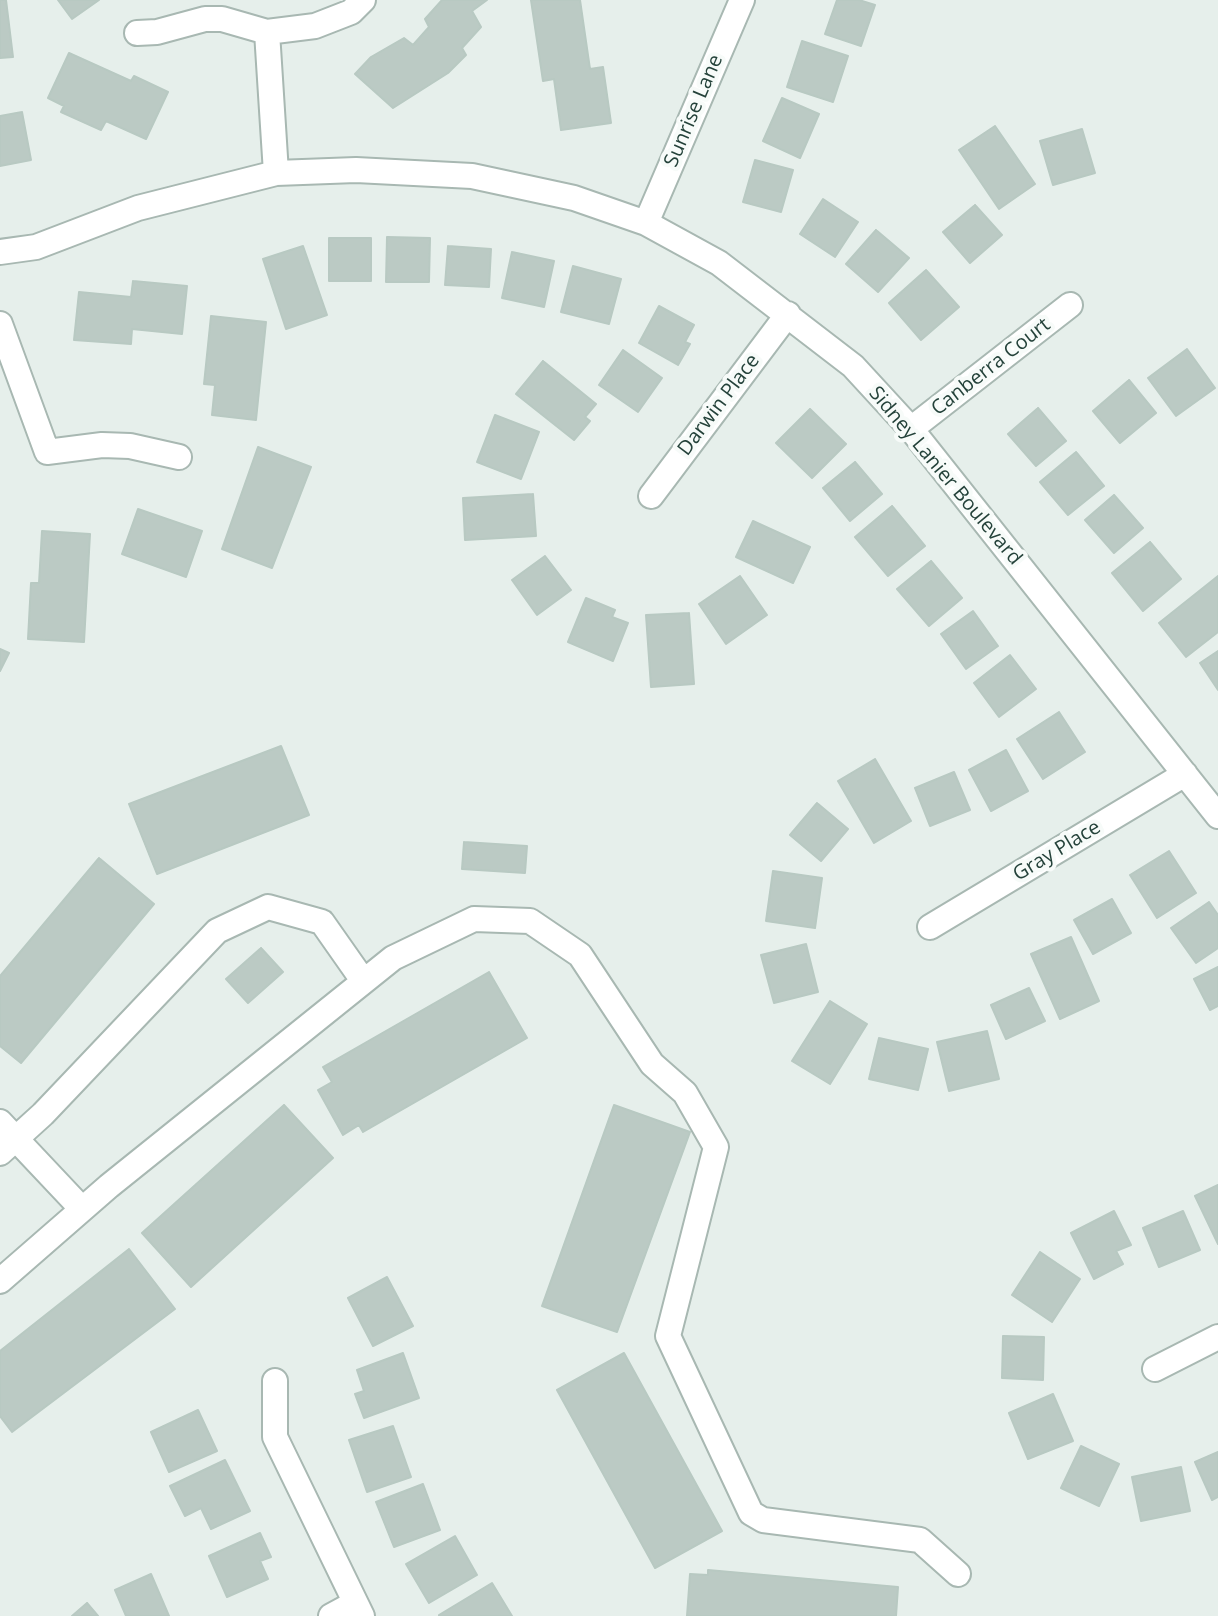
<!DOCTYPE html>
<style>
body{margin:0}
canvas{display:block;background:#e6efeb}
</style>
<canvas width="1218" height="1616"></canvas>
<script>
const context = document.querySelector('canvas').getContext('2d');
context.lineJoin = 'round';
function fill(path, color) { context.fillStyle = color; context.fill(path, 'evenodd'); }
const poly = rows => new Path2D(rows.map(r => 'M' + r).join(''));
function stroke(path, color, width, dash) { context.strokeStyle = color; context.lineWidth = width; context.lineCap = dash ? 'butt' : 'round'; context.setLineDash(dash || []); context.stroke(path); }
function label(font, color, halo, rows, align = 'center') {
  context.font = font + ' "Open Sans",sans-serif'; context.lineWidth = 8; context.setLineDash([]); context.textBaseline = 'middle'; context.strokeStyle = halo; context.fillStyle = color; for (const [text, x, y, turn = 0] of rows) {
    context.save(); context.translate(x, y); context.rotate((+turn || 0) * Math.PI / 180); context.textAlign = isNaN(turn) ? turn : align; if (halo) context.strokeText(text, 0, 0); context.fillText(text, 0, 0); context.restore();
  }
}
const building = poly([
 [0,0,6,0,13,57,0,58,0,0],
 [58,0,99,0,72,19,58,0],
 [442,0,487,0,472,11,481,27,462,48,466,55,448,73,393,108,355,74,371,57,404,38,413,45,429,27,425,19,442,0],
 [531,0,580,0,590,69,603,67,611,123,561,130,554,79,543,81,531,0],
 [837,0,859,0,875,5,861,46,825,34,837,0],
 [802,41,848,56,833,102,787,87,802,41],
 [69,53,131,81,134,76,168,92,146,139,106,121,101,130,61,112,64,106,48,98,69,53],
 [782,98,819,114,800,158,763,141,782,98],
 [22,112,31,160,0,166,0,116,22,112],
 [995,126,1035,184,999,209,959,150,995,126],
 [1082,129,1095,173,1053,185,1040,141,1082,129],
 [755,160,793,170,781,212,743,202,755,160],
 [823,199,858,222,835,257,800,234,823,199],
 [975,205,1002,235,970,263,943,232,975,205],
 [876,230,909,258,878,292,846,264,876,230],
 [387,237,430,238,429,282,386,282,387,237],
 [329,238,371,238,371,281,329,281,329,238],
 [303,246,327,315,286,329,263,259,303,246],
 [448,246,491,249,489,287,445,285,448,246],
 [512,252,554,261,544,307,502,298,512,252],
 [573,266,621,279,609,324,561,312,573,266],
 [926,270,959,307,921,340,889,303,926,270],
 [133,281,187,286,182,334,132,329,131,344,74,340,79,292,131,297,133,281],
 [659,306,694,325,685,342,690,344,678,365,639,343,659,306],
 [211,316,266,322,256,420,212,415,215,385,204,384,211,316],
 [1187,349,1215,388,1176,416,1148,378,1187,349],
 [623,350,662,378,638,412,599,385,623,350],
 [543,361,596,404,585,417,590,421,574,440,516,394,543,361],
 [1129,380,1156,413,1120,443,1093,411,1129,380],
 [1038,408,1066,441,1036,466,1008,434,1038,408],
 [810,409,846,444,812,478,776,443,810,409],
 [495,415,539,432,521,479,477,462,495,415],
 [258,447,311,467,272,568,222,549,258,447],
 [1076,452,1104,486,1068,515,1040,482,1076,452],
 [855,462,882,494,850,521,823,488,855,462],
 [533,494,536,536,465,540,463,498,533,494],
 [1114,495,1143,528,1114,553,1085,520,1114,495],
 [892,506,925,546,888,576,855,537,892,506],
 [138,509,202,531,186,577,122,554,138,509],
 [753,521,810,547,793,583,736,557,753,521],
 [42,531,90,534,84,642,28,639,31,583,39,583,42,531],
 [1150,542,1181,579,1143,611,1112,573,1150,542],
 [545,556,571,590,537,615,512,580,545,556],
 [931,561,962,598,929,626,897,589,931,561],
 [740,576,767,615,726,644,699,604,740,576],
 [1218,576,1218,632,1186,657,1159,623,1218,576],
 [586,598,615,610,612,617,628,623,613,661,568,642,586,598],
 [973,611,998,646,966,669,941,634,973,611],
 [689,613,694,684,651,687,646,615,689,613],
 [0,649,9,653,0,671,0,649],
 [1218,651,1218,690,1200,663,1218,651],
 [1010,655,1036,689,999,717,974,683,1010,655],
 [1059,712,1085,752,1043,779,1017,739,1059,712],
 [281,746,309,815,157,874,129,804,281,746],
 [1006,750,1028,791,991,811,969,770,1006,750],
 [875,759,911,821,874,843,838,781,875,759],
 [954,772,970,810,930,826,915,788,954,772],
 [817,803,848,829,821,861,790,835,817,803],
 [464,842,527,846,525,873,462,869,464,842],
 [1169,851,1196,893,1157,918,1130,875,1169,851],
 [99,858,154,904,21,1063,0,1046,0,976,99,858],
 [773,871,822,878,815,928,766,921,773,871],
 [1112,899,1131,933,1093,954,1074,920,1112,899],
 [1209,902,1218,915,1218,948,1196,963,1171,928,1209,902],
 [1071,937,1099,1001,1060,1019,1031,954,1071,937],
 [806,944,818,992,774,1003,761,955,806,944],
 [261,948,283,972,248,1003,226,979,261,948],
 [1218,967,1218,1006,1210,1010,1194,979,1218,967],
 [489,972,527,1038,363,1132,359,1125,343,1135,318,1090,332,1082,323,1067,489,972],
 [1029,988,1045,1021,1006,1039,991,1005,1029,988],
 [830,1001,867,1024,830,1084,792,1061,830,1001],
 [987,1031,999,1079,949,1091,937,1042,987,1031],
 [879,1038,928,1049,918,1090,869,1079,879,1038],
 [284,1105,333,1158,191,1287,142,1233,284,1105],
 [614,1105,690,1132,617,1332,542,1306,614,1105],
 [1218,1185,1218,1244,1195,1196,1218,1185],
 [1114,1211,1131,1245,1116,1251,1123,1264,1094,1279,1071,1233,1114,1211],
 [1183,1211,1200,1250,1159,1267,1143,1228,1183,1211],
 [129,1249,175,1309,12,1432,0,1416,0,1351,129,1249],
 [1040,1252,1080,1279,1052,1322,1012,1295,1040,1252],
 [387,1277,413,1326,373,1346,348,1298,387,1277],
 [1003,1336,1044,1337,1043,1380,1002,1378,1003,1336],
 [403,1353,419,1398,364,1418,355,1394,364,1391,357,1370,403,1353],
 [624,1353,722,1531,655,1568,557,1390,624,1353],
 [1053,1394,1073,1441,1028,1459,1009,1413,1053,1394],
 [198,1410,217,1451,169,1472,151,1432,198,1410],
 [393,1426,411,1477,367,1492,349,1440,393,1426],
 [1081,1446,1119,1464,1099,1506,1061,1488,1081,1446],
 [1218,1452,1218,1497,1212,1500,1195,1462,1218,1452],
 [225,1460,250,1511,211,1529,201,1508,185,1516,170,1486,225,1460],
 [1181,1467,1190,1511,1141,1521,1132,1477,1181,1467],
 [423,1484,440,1530,394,1547,376,1502,423,1484],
 [260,1533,271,1557,260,1561,268,1579,227,1597,209,1556,260,1533],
 [455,1536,477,1575,429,1603,406,1564,455,1536],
 [708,1570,898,1587,896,1616,687,1616,690,1574,708,1575,708,1570],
 [151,1574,169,1616,126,1616,115,1590,151,1574],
 [492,1583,512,1616,439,1616,439,1615,492,1583],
 [87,1603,98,1616,72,1616,87,1603]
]);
const minor = poly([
 [267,32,276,173],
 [137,33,157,32,205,19,222,19,267,32,315,26,351,12,363,0],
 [646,223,742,0],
 [0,252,36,247,138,208,276,173,356,170,472,176,574,198,646,223,719,263,853,366,911,429,1218,816],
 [0,324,47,452,102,445,130,446,179,457],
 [911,429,1070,305],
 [651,496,788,314],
 [930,927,1185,774],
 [0,1122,82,1209],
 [0,1153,43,1114,217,931,268,907,322,922,362,979],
 [0,1281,109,1186,393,958,474,919,530,921,580,955,652,1064,685,1093,716,1147,668,1336,751,1513,763,1520,920,1540,958,1574],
 [1155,1369,1218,1337],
 [275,1381,275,1437,362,1616],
 [331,1616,355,1603]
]);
const streetNames = [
 ["Sunrise Lane",694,111,-67],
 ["Canberra Court",991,367,-38],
 ["Darwin Place",719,405,-53],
 ["Sidney Lanier Boulevard",945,476,50],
 ["Gray Place",1057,851,-31]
];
fill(building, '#bbcac4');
stroke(building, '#b8c9c2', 2);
stroke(minor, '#a8b8b2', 28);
stroke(minor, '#fff', 24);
label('20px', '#24423a', '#f7fbf9', streetNames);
</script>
